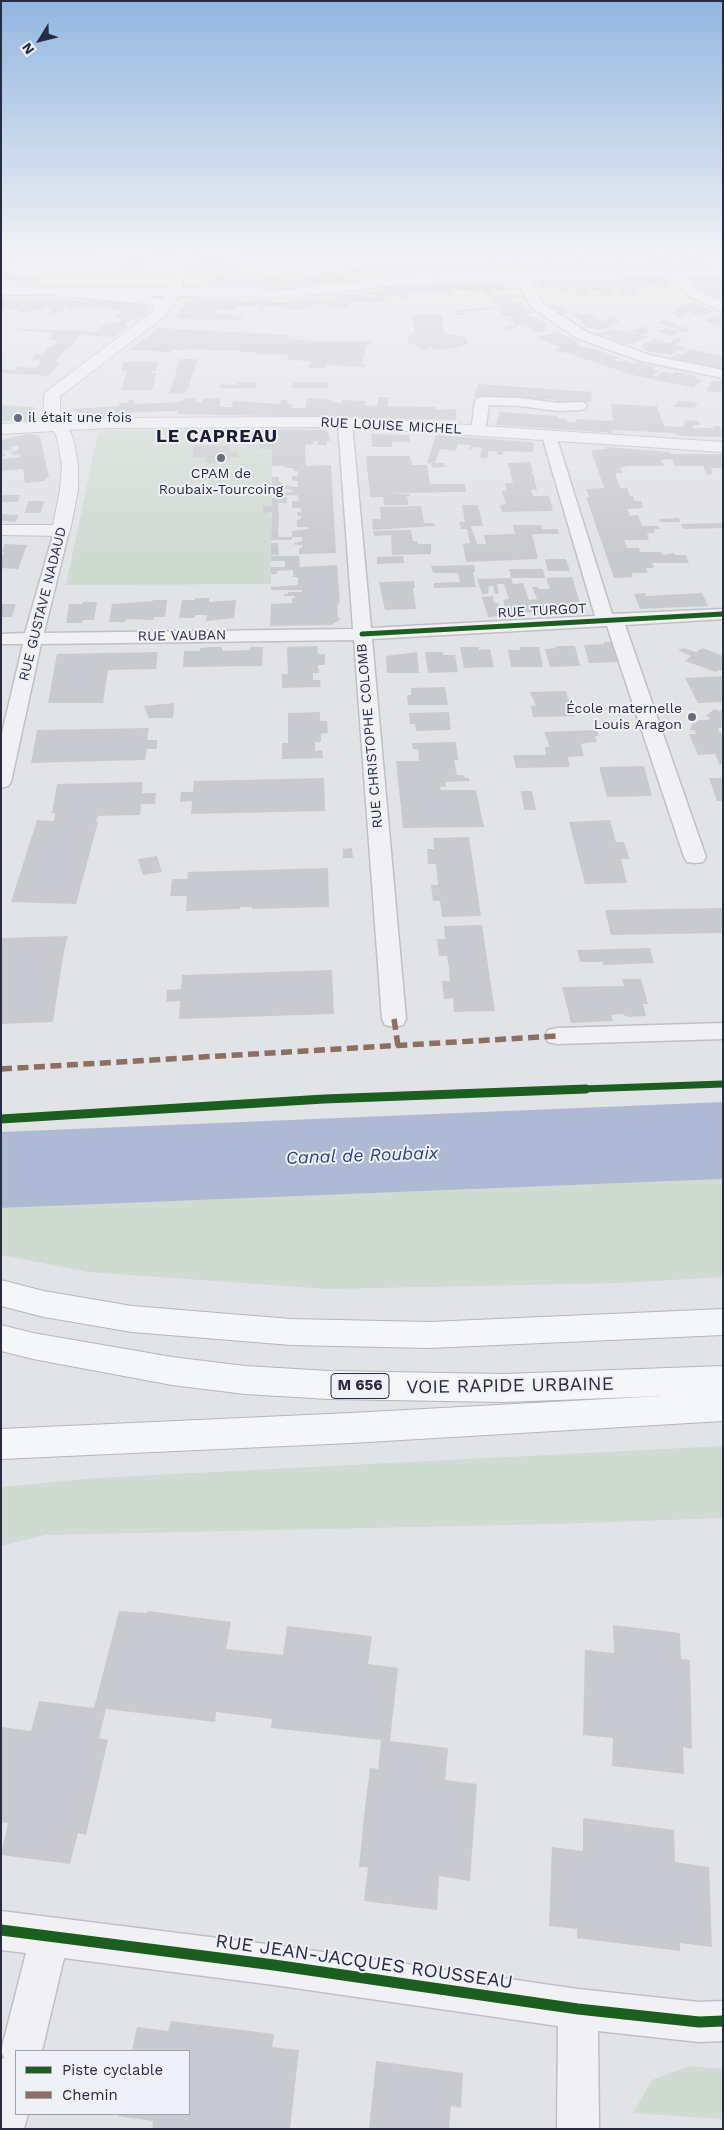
<!DOCTYPE html>
<meta charset="utf-8">
<style>
body{margin:0}
#map{position:relative;width:724px;height:2130px;overflow:hidden;background:#e2e3e7;font-family:"Work Sans",sans-serif}
canvas{display:block}
.frame{position:absolute;inset:0;border:2px solid #272c42;pointer-events:none}
.legend{position:absolute;left:15px;top:2050px;width:175px;height:65px;box-sizing:border-box;background:#eff1f7;border:1px solid #9fa2af;margin:0;padding:6px 9px;list-style:none;font-size:15px;color:#272c42}
.legend li{display:flex;align-items:center;gap:10px;height:25px}
.legend b{width:25px;border:1px solid #9fa2af}
.north{position:absolute;left:15px;top:15px;width:50px;height:50px;-webkit-text-stroke:4px #eff1f7;paint-order:stroke;rotate:234deg;font-size:14px;font-weight:700;line-height:20px;text-align:center;color:#272c42}
.north::after{content:'';display:block;margin:auto;width:18px;height:22px;background:#272c42;clip-path:polygon(50% 0,100% 100%,50% 72%,0 100%)}
</style>
<div id="map">
<canvas width="724" height="2130"></canvas>
<div class="frame"></div>
<ul class="legend">
<li><b style="height:6px;background:#1b5e20"></b>Piste cyclable</li>
<li><b style="height:6px;background:#8d6e63"></b>Chemin</li>
</ul>
<div class="north">N</div>
</div>
<script>
const context = document.querySelector('canvas').getContext('2d');
context.lineJoin = 'round';
function fill(path, color) { context.fillStyle = color; context.fill(path, 'evenodd'); }
const poly = rows => new Path2D(rows.map(r => 'M' + r).join(''));
function stroke(path, color, width, dash) { context.strokeStyle = color; context.lineWidth = width; context.lineCap = dash ? 'butt' : 'round'; context.setLineDash(dash || []); context.stroke(path); }
function label(font, color, halo, rows, align = 'center') {
  context.font = font + ' "Work Sans",sans-serif'; context.lineWidth = 4; context.setLineDash([]); context.textBaseline = 'middle'; context.strokeStyle = halo; context.fillStyle = color; for (const [text, x, y, turn = 0] of rows) {
    context.save(); context.translate(x, y); context.rotate((+turn || 0) * Math.PI / 180); context.textAlign = isNaN(turn) ? turn : align; if (halo) context.strokeText(text, 0, 0); context.fillText(text, 0, 0); context.restore();
  }
}
const green = poly([
 [260,429,259,449,272,449,271,584,66,585,98,433,106,430],
 [723,1179,723,1277,622,1283,328,1289,88,1272,1,1255,1,1208],
 [723,1446,723,1518,555,1524,45,1535,1,1546,1,1487,96,1478],
 [690,2066,723,2069,723,2119,633,2113,652,2080]
]);
const water = poly([
 [723,1102,723,1179,1,1208,1,1132]
]);
const building = poly([
 [96,253,154,253,139,268,119,266,127,259,93,256],
 [201,253,241,253,243,258,224,258,224,260,243,260,242,262,228,262,228,263,241,263,241,270,201,273,202,270,197,270],
 [575,253,581,253,584,260,614,260,613,258,619,257,620,260,634,259,638,268,609,269,607,263,600,263,603,269,574,269,570,261,578,261],
 [652,253,659,253,662,259,672,258,675,262,671,262,674,268,645,268,641,260,649,260,648,257,653,257],
 [689,253,694,253,697,258,708,258,712,265,706,265,707,267,680,266,676,258,691,258],
 [542,257,548,257,549,261,567,261,568,263,564,264,567,269,538,270,535,261,544,261],
 [1,258,19,259,47,260,44,264,1,263],
 [486,258,495,258,496,263,514,263,509,262,507,258,518,258,519,262,531,262,532,264,529,264,531,270,502,270,500,265,493,265,495,271,467,271,466,268,462,267,458,267,459,271,431,272,430,267,425,267,424,263,487,262],
 [385,263,386,265,419,265,423,270,397,273,390,272,388,268,382,269,378,270,382,273,376,274,378,275,360,278,352,277,343,270],
 [337,271,348,280,309,285,292,285,292,286,212,287,212,285,206,285,207,280,213,280,213,277,196,277,197,274,236,274,236,276,225,276,224,279,265,280,264,278,275,278,274,274,280,274,281,279,283,280,305,279,303,276],
 [1,273,16,273,15,275,43,276,38,283,1,282],
 [709,278,723,278,723,298,713,298,710,293,705,293,702,287,696,287,692,280,710,279],
 [653,279,654,280,668,280,672,287,656,288,655,285,649,285,648,287,649,289,643,289,641,286,636,286,638,291,626,289,633,291,634,294,622,295,618,286,613,286,614,290,603,290,610,291,612,295,606,296,601,296,599,290,581,290,588,292,589,295,577,295,573,287,568,287,570,292,564,293,563,290,554,289,541,289,538,282,545,282,544,280],
 [498,282,498,285,505,284,506,287,515,287,517,290,490,291,492,296,486,296,484,291,464,290,452,290,453,295,446,295,445,292,423,292,404,295,408,299,404,299,399,295,401,295,400,294,397,294,399,295,383,298,387,301,371,304,368,301,355,303,346,301,351,307,335,309,328,308,325,304,311,305,315,308,310,309,290,310,279,308,279,306,264,306,261,309,264,308,264,312,260,312,258,311,259,306,237,306,236,311,215,310,214,313,242,316,241,320,178,319,179,318,173,317,179,313,186,301,195,298,239,298,238,302,272,299,272,302,284,302,295,301,294,299,315,298,316,300,323,299,324,302,335,301,332,298,338,297,336,295,355,293,361,294,357,291,364,289,369,293,364,294,369,298,374,297,368,292,382,290,379,288,398,286,400,288,419,285,433,286,433,284,478,285,477,283],
 [519,295,520,298,510,299,514,303,520,302,528,310,531,310,534,313,523,314,535,317,548,325,546,325,548,327,544,328,548,331,536,333,523,324,516,325,519,327,504,330,502,328,516,325,507,319,513,318,510,316,505,317,496,309,502,308,498,307,492,302,499,301,493,300,492,296],
 [1,297,136,303,146,305,149,309,148,313,140,318,133,318,124,325,130,325,114,337,80,335,70,348,66,348,55,362,60,362,48,376,1,373,1,369,15,370,17,367,36,368,42,361,30,360,36,353,42,354,48,347,53,347,58,340,48,340,54,333,17,330,19,328,65,331,78,330,93,333,108,322,117,323,124,319,114,318,126,309,109,312,110,308,91,310,89,309,91,307,87,307,85,310,74,308,69,313,65,313,69,309,65,308,56,315,48,314,53,310,50,309,46,308,42,312,35,310,27,313,18,312,21,309,1,310],
 [692,303,704,307,715,312,698,317,689,312,685,313,690,315,679,318,675,317,678,316,671,313,678,311,674,309],
 [550,305,564,305,568,314,561,314],
 [495,307,496,309,456,312,464,313,464,315,456,315,456,310],
 [424,314,442,315,444,333,462,336,467,339,467,344,458,348,435,350,431,347,423,350,413,344,408,344,408,337,415,332,412,315],
 [572,314,593,314,596,316,591,317,599,321,608,320,604,318,612,316,620,321,608,326,612,328,599,330,595,328,591,329,578,322,582,321],
 [723,314,723,328,704,320,711,318,709,318],
 [665,320,691,330,684,332,657,322],
 [645,327,649,329,644,330,649,332,641,335,648,337,632,344,623,343,607,337,611,335,608,334,602,336,596,334,612,329,633,334,637,333,632,331],
 [159,328,288,335,287,339,316,341,371,342,370,345,367,345,362,364,365,364,364,367,326,365,325,368,309,368,311,361,287,360,288,355,255,354,256,352,185,349,184,350,173,350,172,352,129,350],
 [667,328,673,330,680,332,670,336,657,331],
 [556,332,578,341,576,342,579,343,576,344,582,347,596,349,619,358,614,360,621,362,624,360,632,364,636,362,656,367,652,369,659,371,652,375,656,377,663,372,673,374,676,372,697,376,695,378,702,380,693,388,629,374,565,352,561,353,554,350,561,348,536,337],
 [678,338,683,340,675,345,687,348,683,351,679,350,671,355,664,353,662,355,643,349,646,348,640,346,654,339,669,343],
 [688,349,723,356,723,369,670,358,678,354,684,355],
 [180,359,198,359,186,393,169,394],
 [123,362,158,362,156,371,151,371,151,373,156,373,152,390,121,390,127,371,121,371],
 [720,380,723,380,723,393,706,391,712,381,718,382],
 [237,382,257,382,255,388,220,388,221,384,237,385],
 [294,382,329,382,327,388,292,388],
 [478,384,592,392,591,402,586,402,585,404,556,402,557,400,547,399,546,401,517,399,518,397,513,397,512,399,474,396],
 [379,397,389,397,387,406,435,407,435,410,456,409,456,420,178,414,179,411,132,412,132,416,84,416,71,409,119,406,119,403,128,403,129,400,133,400,135,404,182,402,184,398,196,398,195,403,202,403,203,399,220,398,220,407,232,407,233,401,280,404,281,400,288,400,287,403,293,404,291,408,305,408,307,398,325,399,332,400,331,402,342,403,342,400,366,401,365,405,377,406],
 [679,401,689,402,698,403,694,408,673,407],
 [611,404,657,406,664,426,683,427,685,420,699,421,700,425,693,425,693,428,714,428,713,426,720,426,722,437,680,436,673,433,613,430,613,433,496,425,500,412,558,416,557,418,567,419,567,422,575,423,576,419,608,421,613,420],
 [1,405,34,407,36,419,31,421,1,421],
 [260,429,324,430,329,433,330,441,326,441,327,445,318,445,318,441,313,441,314,444,305,445,306,466,331,465,336,553,299,554,299,548,302,548,302,545,295,545,294,543,302,541,302,537,292,537,292,531,309,529,309,527,297,527,297,520,301,519,301,516,297,516,297,512,301,512,301,508,292,508,292,501,299,501,298,495,272,496,272,493,293,492,293,490,272,487,272,477,279,477,279,482,282,482,282,485,298,487,298,481,292,481,292,476,298,476,298,471,293,471,293,468,285,468,284,466,272,466,272,449,259,449],
 [30,434,40,436,49,478,45,478,45,481,25,483,23,469,1,471,1,458,3,459,20,457,20,454,13,455,10,452,19,450,18,445,10,447,13,450,2,451,6,456,1,457,1,440],
 [371,434,409,435,410,442,392,442,392,447,372,447],
 [436,435,531,442,535,444,532,452,503,451,502,455,498,455,496,451,489,451,487,458,480,458,482,448,473,447,472,449,469,449,471,445,458,444,456,451,440,449,435,463,444,463,445,467,432,468,431,463,427,463],
 [194,446,230,446,230,452,238,451,237,457,230,457,229,461,210,464,206,462,206,457,193,457],
 [606,447,670,452,670,454,723,454,723,468,711,468,713,474,710,474,711,475,707,475,703,466,675,466,672,459,661,460,664,466,628,466,620,468,622,473,615,473,620,488,627,488,630,496,633,496,635,501,641,501,644,508,627,509,630,516,638,515,642,526,658,526,660,529,654,529,655,532,653,533,647,533,649,540,624,540,627,548,639,548,640,552,661,552,663,555,674,553,675,555,686,555,689,563,652,563,654,568,646,568,648,573,632,573,633,577,614,578,586,497,589,497,586,489,604,488,591,450,607,449],
 [366,456,410,456,412,465,427,465,430,484,465,484,466,492,387,493,410,494,410,496,407,496,409,505,384,505,383,497,370,497],
 [530,462,533,472,529,473,533,473,537,490,531,490,533,496,549,496,553,511,502,512,500,505,506,504,502,491,506,491,505,483,513,483,508,463],
 [1,495,20,495,18,502,1,502],
 [287,497,287,503,278,503,279,520,278,531,279,537,292,537,292,540,271,540,272,512,263,513,263,506,272,506,272,498],
 [28,501,44,501,41,513,25,513],
 [462,505,478,505,483,526,471,526,477,544,486,544,484,535,515,534,513,525,541,525,542,529,558,529,559,534,532,534,538,559,466,562,463,544,470,543,467,529,461,529,459,522,465,522],
 [421,506,424,523,434,523,435,526,373,530,372,519,381,519,380,507],
 [1,514,19,515,15,522,1,521],
 [679,518,680,522,660,522,659,519],
 [723,523,723,528,683,529,681,524],
 [411,530,413,541,417,541,418,544,431,544,431,554,392,555,391,535,374,536,373,531],
 [271,543,278,543,279,555,271,555],
 [5,544,27,545,18,569,1,568,1,558,4,552,2,552],
 [271,556,299,556,300,567,337,565,340,602,337,606,338,617,341,619,331,625,270,626,271,604,292,603,292,598,295,598,295,596,284,596,284,594,288,594,288,592,302,592,302,590,271,590,271,587,298,585,298,577,293,577,293,570,277,571,277,574,271,574,271,567,285,567,285,561,271,561],
 [403,556,404,563,377,564,377,557],
 [545,559,566,559,570,571,548,571],
 [474,565,475,572,473,572,476,587,434,588,434,583,460,582,458,573,433,573,431,566],
 [509,569,543,569,545,578,511,578,513,584,523,583,529,600,537,599,532,587,538,587,539,589,550,589,546,578,572,577,582,610,579,612,542,614,541,612,507,613,503,600,509,599,504,584,497,584,499,594,495,594,493,586,489,586,488,594,482,594,477,579,511,578],
 [414,581,415,588,413,588,416,609,385,610,379,582],
 [645,593,646,596,702,593,708,606,640,609,634,594],
 [493,596,494,603,498,603,502,616,488,617,482,597],
 [195,598,209,598,209,602,236,600,234,618,206,621,207,615,195,615,195,618,179,618,182,600,195,600],
 [153,600,167,600,165,617,154,617,153,620,126,619,125,622,109,622,112,604,153,601],
 [83,602,97,602,94,620,83,620,82,623,66,623,69,604,82,604],
 [1,604,16,604,12,617,1,617],
 [604,642,614,642,620,662,589,663,584,645,604,644],
 [317,646,318,654,325,654,325,665,318,665,319,673,313,673,313,680,320,680,321,687,282,688,282,674,288,674,287,647],
 [555,646,575,646,580,666,550,667,545,649,556,648],
 [211,647,222,647,222,651,250,650,250,647,263,647,262,666,183,667,184,651,200,651,200,648],
 [460,647,479,647,479,650,490,649,494,667,464,668],
 [519,647,539,647,543,667,511,667,508,650,520,650],
 [683,648,696,652,702,648,723,656,723,671,719,670,716,672,685,661,691,656,678,650],
 [158,652,156,669,108,670,103,703,48,703,57,654],
 [417,652,419,673,387,673,386,656],
 [425,652,443,652,443,655,455,655,458,672,428,673],
 [723,676,723,702,698,703,685,678],
 [445,687,448,705,408,705,407,695,411,695,411,688],
 [566,691,568,699,571,698,575,716,533,717,531,706,536,706,530,692],
 [174,703,173,718,149,718,144,706],
 [714,709,719,711,723,709,723,725,721,726,723,728,718,728,720,733,723,732,723,764,719,764,715,754,698,755,689,734,696,734,694,730,690,730,692,724,700,720,708,720,711,718,706,716],
 [320,712,320,721,327,721,328,733,321,734,321,742,315,742,315,751,322,750,323,758,282,759,282,743,288,743,288,713],
 [449,712,451,730,416,731,415,724,410,724,409,713],
 [149,728,147,740,157,740,157,749,147,749,145,760,31,763,37,730],
 [597,730,599,736,595,736,597,742,585,743,581,745,584,756,568,757,570,767,516,768,513,755,546,755,545,747,550,747,544,732],
 [456,742,458,760,454,760,457,775,464,775,465,778,469,778,469,781,445,782,446,787,440,787,441,790,476,790,484,827,403,828,396,761,419,761,418,749,413,749,412,743],
 [644,766,652,796,607,797,599,767],
 [324,778,325,811,191,814,192,801,180,802,181,792,193,792,194,781],
 [709,778,723,778,723,801,717,801],
 [143,782,142,793,156,793,155,804,141,804,140,815,98,816,96,822,98,822,76,904,11,902,37,820,54,821,55,813,52,813,57,784],
 [521,791,532,791,536,810,524,810],
 [610,820,616,842,624,842,627,851,629,859,621,859,627,883,585,884,569,822],
 [469,837,481,916,442,917,440,901,433,901,431,885,438,885,437,874,436,864,428,864,427,849,434,849,433,838],
 [352,848,353,858,343,858,343,849],
 [157,856,162,872,143,875,138,859],
 [328,868,329,907,252,909,252,907,240,907,240,909,186,911,187,896,170,896,172,879,187,879,188,872],
 [723,908,723,933,611,935,605,910],
 [482,925,495,1011,454,1012,453,998,444,999,442,981,450,981,449,968,447,956,439,956,437,939,445,939,444,926],
 [68,936,64,951,53,1022,1,1024,1,938],
 [650,948,654,963,603,965,603,962,580,962,577,950],
 [332,970,334,1014,179,1019,180,1001,166,1002,167,990,181,989,182,975],
 [622,979,641,979,648,1004,643,1004,646,1016,628,1017,622,1014,611,1015,613,1021,571,1023,562,987,624,986],
 [119,1611,147,1613,148,1611,231,1622,226,1649,255,1652,283,1655,287,1626,372,1636,368,1664,398,1668,390,1741,448,1748,445,1780,477,1784,470,1881,439,1876,437,1910,364,1901,368,1867,359,1867,364,1816,370,1768,378,1769,381,1740,271,1728,272,1719,216,1712,215,1722,106,1709,99,1738,108,1740,86,1835,78,1833,70,1864,1,1855,8,1823,1,1822,1,1727,31,1731,39,1701,94,1708],
 [613,1625,680,1633,681,1659,690,1660,692,1749,683,1747,684,1774,612,1766,613,1738,583,1735,585,1650,614,1653],
 [583,1818,674,1830,675,1862,709,1867,712,1947,680,1943,680,1951,577,1938,577,1929,549,1926,552,1847,583,1851],
 [171,2021,274,2034,272,2047,299,2050,290,2129,152,2129,153,2121,118,2116,119,2114,189,2114,189,2051,132,2051,137,2027,168,2031],
 [376,2061,463,2073,461,2108,451,2106,449,2129,369,2129]
]);
const minor = poly([
 [678,270,682,271,696,290,723,302,723,311,688,296,672,274,678,270],
 [522,273,528,277,542,303,587,332,649,355,723,370,723,378,641,361,577,338,534,309,525,297,516,277,522,273],
 [66,289,147,296,161,300,167,308,167,312,161,316,156,315,153,306,146,304,62,296,60,293,62,290,66,289],
 [482,397,520,398,558,403,580,402,585,403,587,406,585,409,580,410,558,411,520,406,489,405,485,431,483,434,478,435,473,434,471,431,475,401,477,398,482,397],
 [345,419,350,420,352,423,371,628,595,616,542,436,544,433,549,432,554,433,556,436,612,614,723,609,723,619,625,625,706,857,703,862,695,863,687,862,684,857,607,626,372,639,406,1019,403,1025,394,1027,385,1025,382,1019,354,640,41,644,11,782,8,786,1,788,1,737,23,644,1,644,1,634,25,633,55,528,67,528,69,531,44,633,353,629,338,423,340,420,345,419],
 [723,1023,723,1039,557,1044,548,1042,545,1036,548,1030,557,1028,723,1023],
 [1,1911,274,1945,578,1989,699,2002,723,2001,723,2041,699,2042,598,2031,599,2129,557,2129,558,2026,274,1985,64,1958,42,2051,16,2051,16,2114,28,2114,24,2129,1,2129,1,2060,4,2058,1,2051,26,1953,1,1950,1,1911]
]);
const tertiary = poly([
 [175,253,188,253,182,288,293,289,415,275,723,269,723,277,415,283,293,297,179,296,166,315,60,396,60,410,65,421,109,418,320,417,377,419,723,442,723,452,377,429,320,427,109,428,69,430,73,438,78,465,78,490,70,531,67,535,61,536,1,535,1,525,53,525,60,490,62,465,57,438,54,431,1,434,1,424,49,421,44,410,44,394,47,391,156,309,165,296,1,295,1,287,168,288,175,253]
]);
const trunk = poly([
 [1,1280,44,1291,132,1306,291,1319,429,1322,723,1309,723,1335,429,1348,291,1345,132,1332,44,1317,1,1306,1,1280],
 [1,1325,33,1333,172,1357,245,1366,329,1371,504,1374,723,1366,723,1421,351,1443,1,1459,1,1429,351,1413,662,1396,504,1402,329,1399,245,1394,172,1385,33,1359,1,1351,1,1325]
]);
const quiet = poly([
 [394,1019,398,1046],
 [1,1069,557,1036]
]);
const cyclewayFar3 = poly([
 [362,634,723,614]
]);
const cyclewayFar2 = poly([
 [553,1090,723,1084]
]);
const cyclewayFar1 = poly([
 [1,1119,324,1099,586,1089]
]);
const cycleway = poly([
 [1,1930,274,1965,578,2009,699,2022,723,2021]
]);
const markers = [
 [18,418,5,"#686c7c"],
 [221,458,5,"#686c7c"],
 [692,717,5,"#686c7c"]
];
const farPoinames = [
 ["il était une fois",28,418],
 ["CPAM de",221,474,"center"],
 ["Roubaix-Tourcoing",221,490,"center"],
 ["École maternelle",682,709,"right"],
 ["Louis Aragon",682,725,"right"]
];
const farStreetnames = [
 ["RUE LOUISE MICHEL",391,426,3],
 ["RUE GUSTAVE NADAUD",43,604,-76],
 ["RUE TURGOT",542,611,-3],
 ["RUE VAUBAN",182,636,-1],
 ["RUE CHRISTOPHE COLOMB",370,736,-95]
];
const shields = [
 [360,1386,58]
];
const shieldNames = [
 ["M 656",360,1386]
];
const farDistrictnames = [
 ["LE CAPREAU",217,437]
];
const waterNames = [
 ["Canal de Roubaix",362,1156,-2]
];
const nearStreetnames = [
 ["VOIE RAPIDE URBAINE",510,1386,-1],
 ["RUE JEAN-JACQUES ROUSSEAU",364,1962,8]
];
fill(green, '#d0dbd2');
fill(water, '#aebad4');
fill(building, '#c9cacf');
stroke(minor, '#bfc0c5', 3);
stroke(tertiary, '#bfc0c5', 2);
stroke(trunk, '#b4b6bc', 2);
fill(minor, '#f1f1f4');
fill(tertiary, '#f1f1f4');
fill(trunk, '#f5f6f7');
stroke(quiet, '#8d6e63', 5.5, [11, 5.5]);
stroke(cyclewayFar3, '#1b5e20', 5);
stroke(cyclewayFar2, '#1b5e20', 7);
stroke(cyclewayFar1, '#1b5e20', 9);
stroke(cycleway, '#1b5e20', 11);
const sky = context.createLinearGradient(0, 0, 0, 552);
sky.addColorStop(0, '#91b6e0');
sky.addColorStop(0.46, '#f2f2f4');
sky.addColorStop(1, '#f2f2f400');
context.fillStyle = sky;
context.fillRect(0, 0, 724, 552);
for (const [x, y, r, color] of markers) { const dot = new Path2D(); dot.arc(x, y, r, 0, 2 * Math.PI); context.fillStyle = color; context.fill(dot); stroke(dot, '#eff1f7', 2); }
label('14px', '#272c42', '#eff1f7', farPoinames, 'left');
label('14px', '#272c42', '#eff1f7', farStreetnames);
for (const [x, y, w] of shields) { const box = new Path2D(); box.roundRect(x - w / 2, y - 12.5, w, 25, 4); context.fillStyle = '#eff1f7'; context.fill(box); stroke(box, '#272c42', 1); }
label('bold 15px', '#272c42', null, shieldNames);
context.letterSpacing = '1px';
label('bold 18px', '#191e33', '#eff1f7', farDistrictnames);
context.letterSpacing = '0px';
label('italic 18px', '#2f4378', '#eff1f7', waterNames);
label('19px', '#272c42', '#eff1f7', nearStreetnames);
</script>
